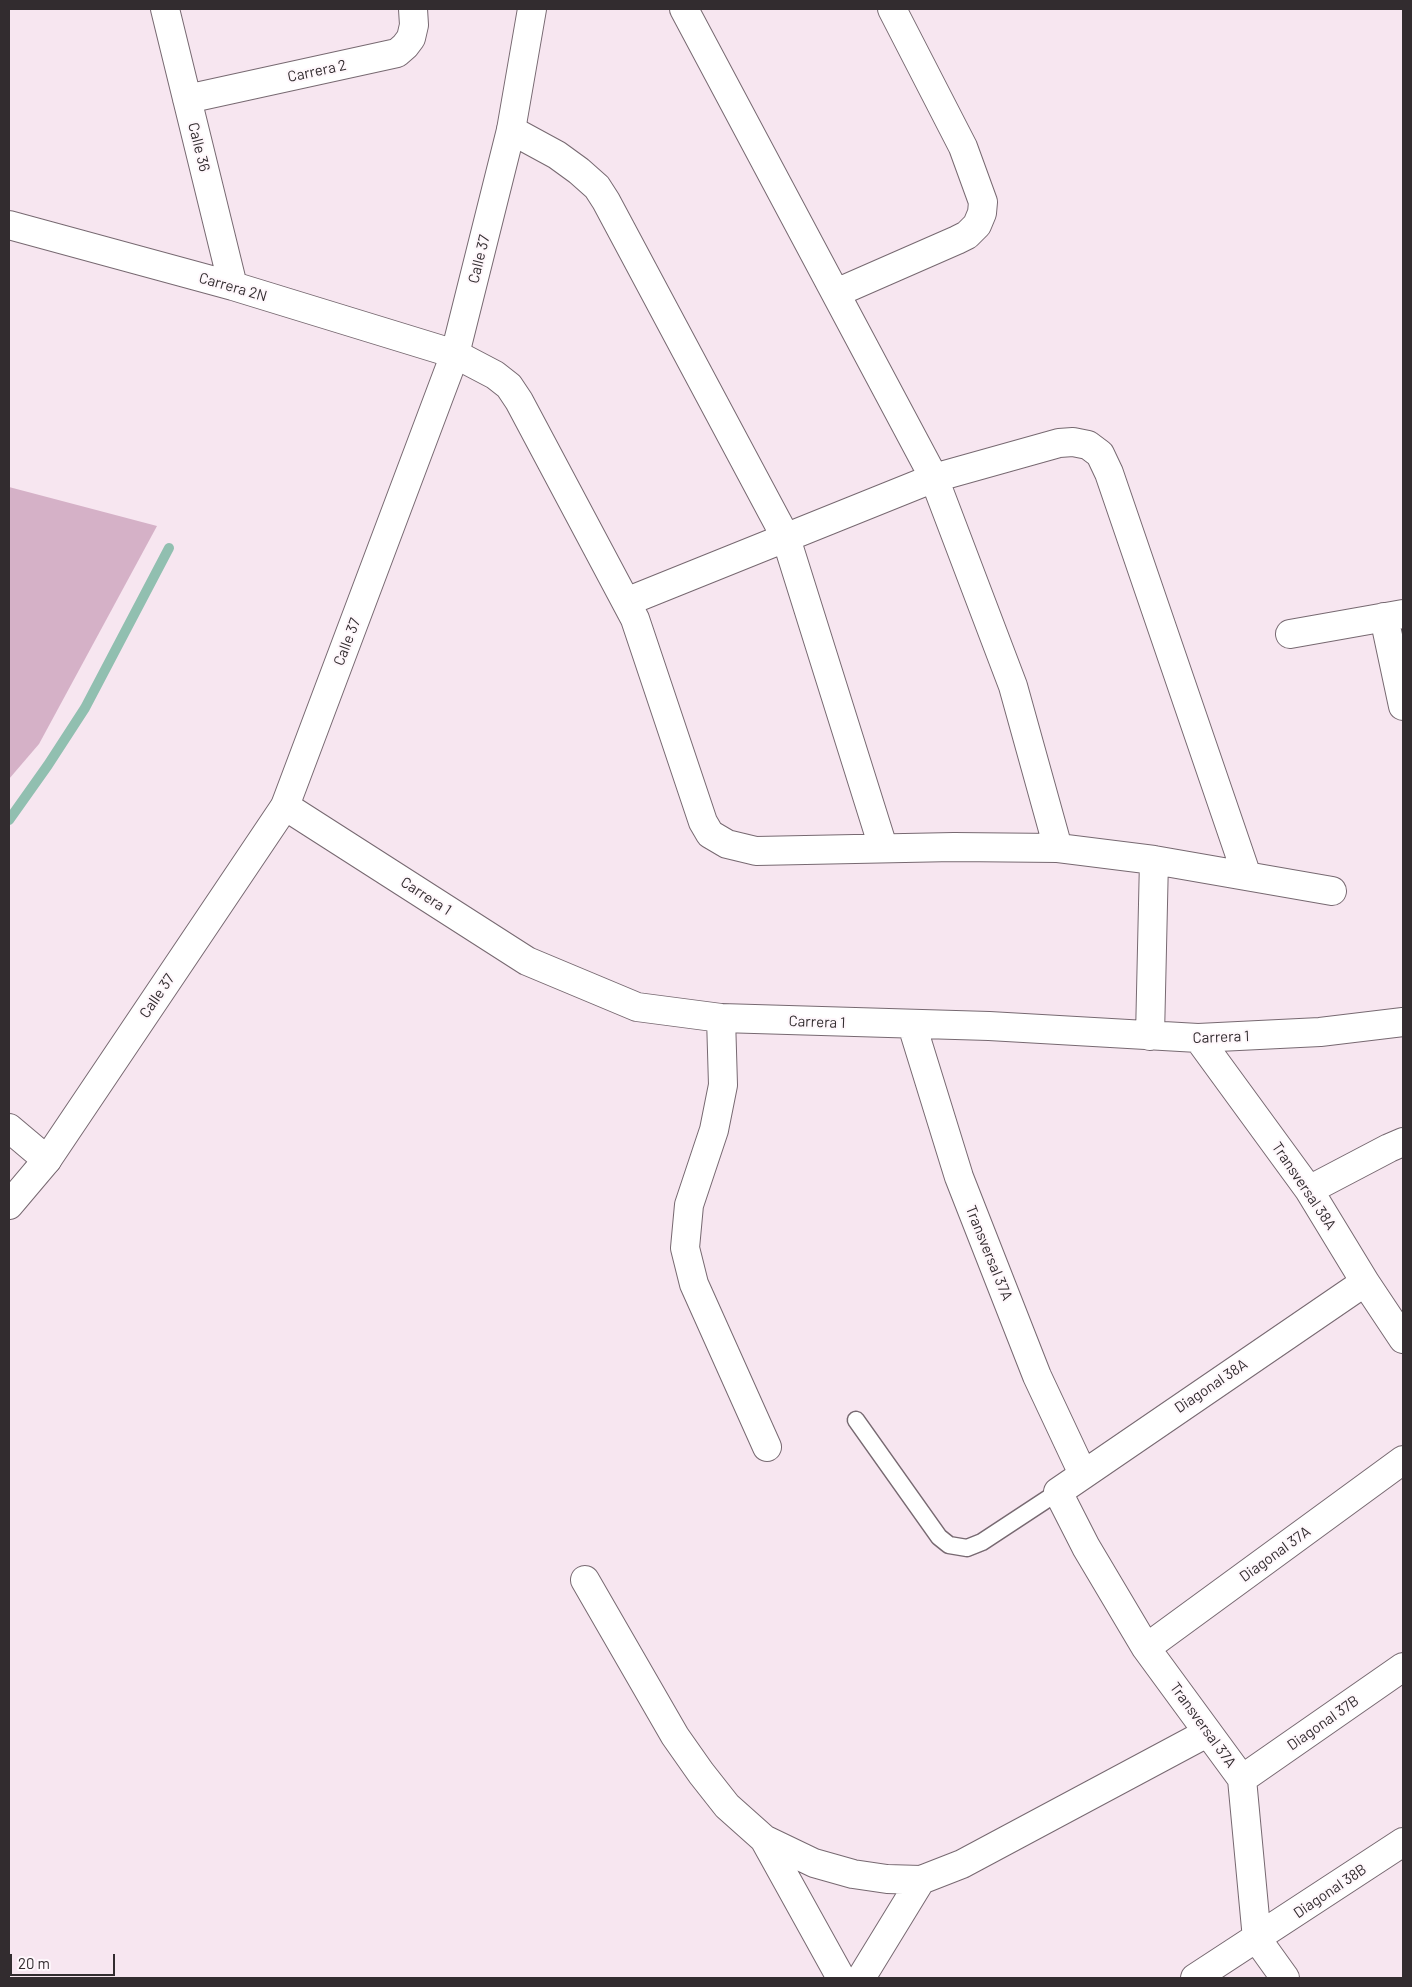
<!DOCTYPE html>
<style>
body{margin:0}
#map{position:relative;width:1412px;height:1987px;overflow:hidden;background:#f7e6f0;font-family:Barlow,sans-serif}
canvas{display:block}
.frame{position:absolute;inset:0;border:10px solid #322c2f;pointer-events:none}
.scale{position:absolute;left:10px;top:1954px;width:105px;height:22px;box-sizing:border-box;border:2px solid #322c2f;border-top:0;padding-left:6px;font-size:15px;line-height:18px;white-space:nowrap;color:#322c2f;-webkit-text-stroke:4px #fef7fb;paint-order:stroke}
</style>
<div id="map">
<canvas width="1412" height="1987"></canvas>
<div class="frame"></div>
<div class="scale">20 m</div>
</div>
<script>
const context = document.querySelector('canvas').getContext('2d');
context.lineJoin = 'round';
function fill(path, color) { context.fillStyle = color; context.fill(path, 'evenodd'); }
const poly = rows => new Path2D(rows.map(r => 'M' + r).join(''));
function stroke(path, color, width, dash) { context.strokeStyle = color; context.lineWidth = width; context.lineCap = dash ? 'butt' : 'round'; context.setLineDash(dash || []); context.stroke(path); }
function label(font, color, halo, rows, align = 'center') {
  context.font = font + ' Barlow,sans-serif'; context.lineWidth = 4; context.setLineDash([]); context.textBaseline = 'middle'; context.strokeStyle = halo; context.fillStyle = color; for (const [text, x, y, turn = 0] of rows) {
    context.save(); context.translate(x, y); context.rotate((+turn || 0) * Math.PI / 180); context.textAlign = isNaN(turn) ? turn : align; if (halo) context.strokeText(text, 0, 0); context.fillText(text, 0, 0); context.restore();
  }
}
const green = poly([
 [9,487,157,526,39,744,9,779]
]);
const stream = poly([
 [9,820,48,765,85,708,169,548]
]);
const lane = poly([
 [856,1420,939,1537,949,1545,967,1548,982,1542,1058,1492]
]);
const street = poly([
 [165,9,233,286],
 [684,9,934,478,1013,686,1058,848],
 [187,99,397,53,405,46,411,38,414,25,413,9],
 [511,130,557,155,579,171,597,187,606,201,786,538,883,847],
 [9,225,233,286,455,354,495,375,509,386,519,401,635,619,703,822,710,834,727,844,756,851,954,847,1058,848,1154,860,1332,891],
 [836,293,957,240,967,235,977,225,982,213,983,202,963,147,892,9],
 [626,602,934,478,1059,443,1073,442,1088,445,1100,454,1109,473,1247,876],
 [1384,617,1403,706],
 [1290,634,1403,614],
 [285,806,527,961,637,1007,721,1018,989,1026,1198,1038,1320,1032,1403,1022],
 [721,1018,723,1085,714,1130,689,1205,685,1248,694,1284,767,1447],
 [912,1025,959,1177,1037,1376,1083,1474],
 [1150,1036,1154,860],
 [1198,1038,1309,1190,1365,1282,1403,1339],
 [9,1128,47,1160],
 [1309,1190,1389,1148,1403,1142],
 [585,1580,675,1736,701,1773,727,1806,764,1839,814,1863,853,1874,887,1879,921,1880,962,1864,1207,1733],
 [1146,1648,1403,1460],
 [1242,1779,1403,1667],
 [764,1839,841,1978],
 [861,1978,921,1880],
 [1195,1978,1403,1842],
 [1285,1978,1257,1939,1242,1779,1146,1648,1086,1547,1058,1492,1365,1282]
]);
const secondary = poly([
 [9,1205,47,1160,285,806,455,354,511,130,532,9]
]);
const streetNames = [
 ["Carrera 2",317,71,-12],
 ["Calle 36",199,147,76],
 ["Calle 37",479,259,-76],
 ["Carrera 2N",233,287,16],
 ["Calle 37",347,642,-69],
 ["Carrera 1",426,896,33],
 ["Calle 37",157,996,-56],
 ["Carrera 1",817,1022,2],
 ["Carrera 1",1221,1037,-2],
 ["Transversal 38A",1304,1186,56],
 ["Transversal 37A",989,1253,68],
 ["Diagonal 38A",1211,1386,-34],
 ["Diagonal 37A",1275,1554,-36],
 ["Diagonal 37B",1323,1723,-35],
 ["Transversal 37A",1203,1725,54],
 ["Diagonal 38B",1330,1891,-34]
];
fill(green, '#d5b1c7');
stroke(stream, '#91bfb0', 10);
stroke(lane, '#776971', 19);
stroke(street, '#776971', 30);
stroke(secondary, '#776971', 30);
stroke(lane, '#fff', 16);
stroke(street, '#fff', 28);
stroke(secondary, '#fff', 28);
label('15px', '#322c2f', '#fef7fb', streetNames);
</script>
